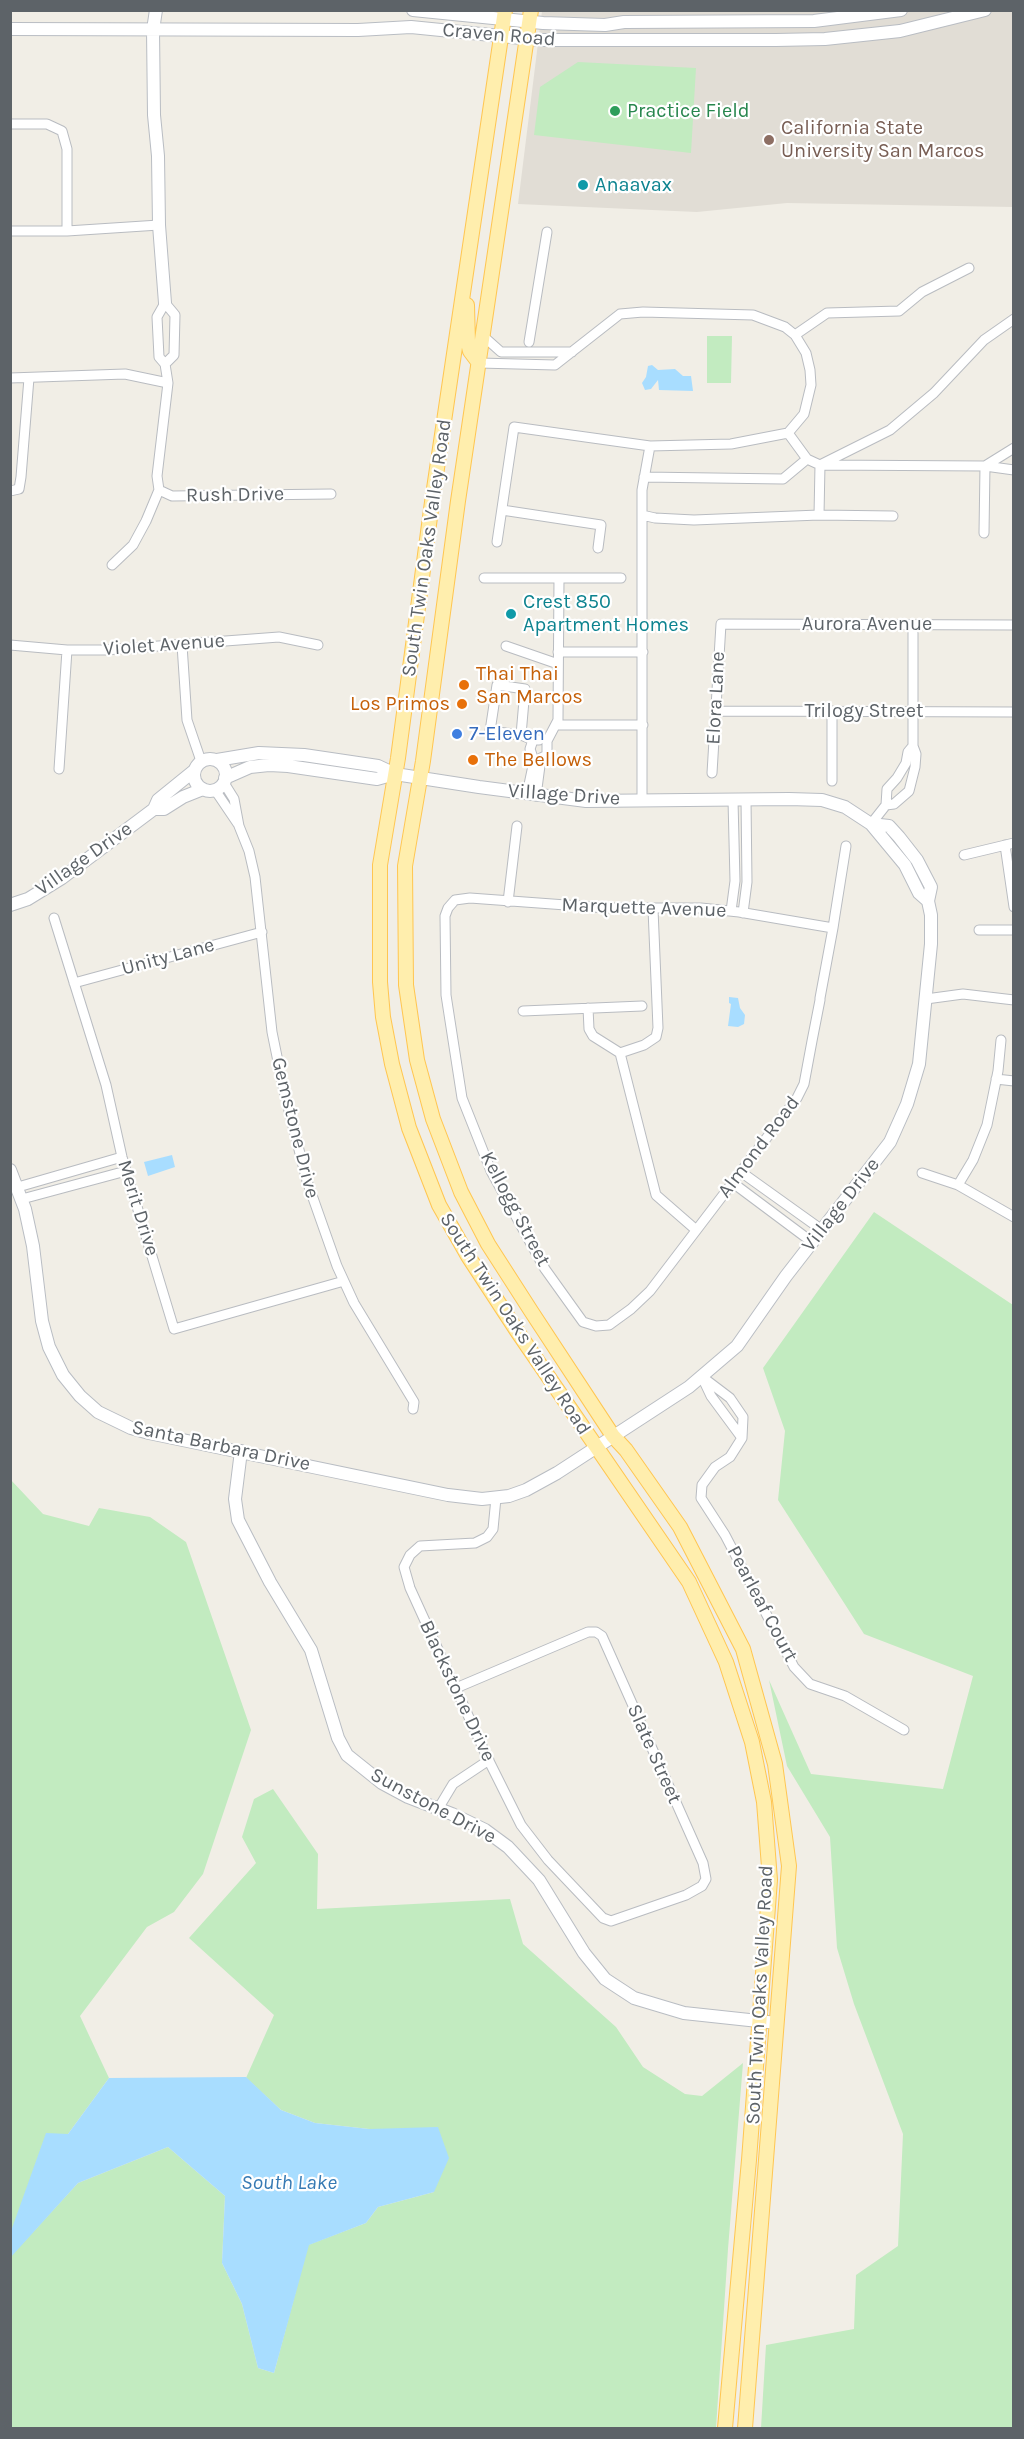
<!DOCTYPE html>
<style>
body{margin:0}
#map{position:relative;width:1024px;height:2439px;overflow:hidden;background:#f1eee6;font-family:Karla,sans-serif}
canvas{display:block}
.frame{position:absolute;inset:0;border:12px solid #5d6368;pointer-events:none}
</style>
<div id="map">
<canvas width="1024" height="2439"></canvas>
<div class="frame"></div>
</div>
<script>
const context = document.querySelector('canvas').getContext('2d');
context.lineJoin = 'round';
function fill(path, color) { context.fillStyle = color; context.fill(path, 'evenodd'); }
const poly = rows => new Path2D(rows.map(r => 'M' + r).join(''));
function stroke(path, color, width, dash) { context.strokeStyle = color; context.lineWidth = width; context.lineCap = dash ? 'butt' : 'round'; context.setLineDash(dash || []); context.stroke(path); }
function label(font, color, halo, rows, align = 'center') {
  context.font = font + ' Karla,sans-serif'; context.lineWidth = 4.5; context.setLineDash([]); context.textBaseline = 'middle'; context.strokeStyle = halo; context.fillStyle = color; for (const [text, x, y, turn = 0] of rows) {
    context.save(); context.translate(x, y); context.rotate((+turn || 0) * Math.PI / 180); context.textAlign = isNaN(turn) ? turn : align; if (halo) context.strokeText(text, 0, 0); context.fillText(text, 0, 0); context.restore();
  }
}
const education = poly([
 [542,11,1013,11,1013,207,787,203,697,212,518,204]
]);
const green = poly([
 [578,62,696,68,691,153,534,135,540,87],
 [707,336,732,336,731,383,707,383],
 [874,1212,1013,1305,1013,2428,761,2428,766,2345,854,2329,856,2275,898,2246,903,2134,854,2004,837,1948,830,1837,787,1766,769,1680,811,1774,943,1789,973,1676,864,1634,778,1500,785,1431,763,1368],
 [10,1479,43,1514,89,1526,99,1508,150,1517,186,1542,251,1730,203,1874,174,1912,147,1927,80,2016,109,2078,68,2134,11,2231],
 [273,1789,318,1854,317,1909,510,1899,523,1944,616,2027,643,2067,685,2094,702,2096,743,2063,728,2249,716,2428,11,2428,10,2257,78,2183,168,2147,225,2196,222,2263,242,2304,258,2368,274,2373,308,2245,366,2223,378,2207,434,2192,369,2129,315,2123,281,2110,246,2078,274,2015,189,1938,256,1863,242,1837,254,1799]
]);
const water = poly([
 [652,365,658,370,675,369,683,376,691,376,693,391,659,390,658,380,651,389,645,390,642,383,646,377,648,366],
 [729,997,738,998,740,1008,745,1015,744,1024,738,1027,728,1026,731,1004,729,1003],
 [172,1155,175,1167,148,1176,144,1162],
 [246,2077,281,2110,315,2123,369,2129,438,2127,449,2158,434,2192,378,2207,366,2223,309,2245,274,2373,258,2368,242,2304,222,2263,225,2196,168,2147,78,2183,11,2257,11,2231,46,2133,68,2134,109,2078]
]);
const street = poly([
 [10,124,47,124,62,131,67,149,67,231],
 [10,231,67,231,159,225],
 [482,335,501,352,572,352],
 [795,335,827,313,899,311,922,292,969,268],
 [529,342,547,232],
 [479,363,555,365,620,314,643,312,753,315,785,327,795,335,806,353,810,370,811,385,804,414,788,433,731,444,650,446,514,427,497,542],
 [10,378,125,374,168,383],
 [788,433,807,459,820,465,985,466,1014,470],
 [644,477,783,479,807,459],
 [159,490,157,476,168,383,165,364,159,357,157,317,165,303,175,315,174,355,165,364],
 [159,490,172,496,331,494],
 [10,491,19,489,21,477,29,378],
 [502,510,601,525,598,548],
 [642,515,655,518,694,520,819,515,893,516],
 [819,515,820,465,890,430,934,393,984,340,1014,319],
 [984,533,985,466,1014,448],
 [112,565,133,545,146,521,159,490],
 [484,578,621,578],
 [10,645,67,650,105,650,279,637,318,645],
 [182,645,187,720,201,761],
 [506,646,558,664],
 [558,652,643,652],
 [715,711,1014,712],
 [556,725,643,725],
 [521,735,525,689,497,685,490,731,521,735,533,740],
 [59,769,67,650],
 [712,773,721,624,1014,625],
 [832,781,832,711],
 [224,783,234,799,239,826,249,851,255,877,272,1032,284,1091,307,1181,337,1266,354,1303,414,1402,413,1409],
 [215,790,238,824],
 [527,794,534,761,530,749,533,740,539,740],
 [536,796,541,758,547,755,547,741,558,720,559,578],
 [642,800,642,490,650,446],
 [886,805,894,804,909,791,915,767,916,754,913,746,913,624],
 [886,805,887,789,897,778,906,763,908,752,913,746],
 [871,824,886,805],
 [1005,845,1014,907],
 [964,855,1014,843],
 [508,902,517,826],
 [731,911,735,881,733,800],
 [743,913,747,882,746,800],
 [54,918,106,1085,122,1157,174,1329,344,1281],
 [833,928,739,912,701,908,607,908,470,898,455,900,448,908,445,916,446,995,462,1098,491,1171,545,1269,583,1322,596,1326,609,1325,631,1309,650,1291,797,1098,804,1084,812,1041,820,1000,820,998,833,928,835,915,846,846],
 [979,930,1014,930],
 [74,983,262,932],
 [926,999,963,994,1014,1000],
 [588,1008,589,1029,593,1036,620,1053],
 [523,1011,642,1006],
 [620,1053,656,1195,695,1229],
 [620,1053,644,1045,656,1037,658,1028,653,909],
 [996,1079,1014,1081],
 [741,1172,822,1230],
 [922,1173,958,1185,1014,1217],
 [733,1183,812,1242],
 [958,1185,973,1160,987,1125,998,1071,1001,1040],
 [18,1187,122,1157],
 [22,1199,126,1171],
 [701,1376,730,1398,743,1417,742,1438,730,1457,715,1467,702,1485,701,1498,725,1535,794,1667,810,1684,845,1696,904,1730],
 [702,1377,711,1396,742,1438],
 [456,1688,588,1632,596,1632,602,1636,703,1863,706,1879,702,1886,686,1895,611,1921,603,1918,548,1860,521,1825,487,1757,410,1588,404,1567,410,1555,420,1546,475,1543,487,1537,493,1529,496,1498],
 [438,1809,453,1784,489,1760]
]);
const secondary = poly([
 [156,10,153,30,154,115,158,156,159,225,165,303],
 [413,10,543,23,605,25,624,22,814,21,901,10],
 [10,29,358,30,411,27,541,40,776,40,825,39,900,31,985,10],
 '194 775a16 16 0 1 1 32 0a16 16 0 1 1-32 0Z',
 [217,760,259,753,304,755,378,766,395,774,479,787,586,801,789,799,822,800,845,807,871,824,905,865,919,893,928,901],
 [225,778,250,767,269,765,288,766,377,779,395,774],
 [154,809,164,809,183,797,203,789],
 [10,905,28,899,62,878,154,809,158,800,195,770],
 [10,1170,25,1209,33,1246,42,1321,49,1347,63,1375,80,1396,98,1412,131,1428,149,1433,448,1495,482,1499,509,1496,526,1490,557,1473,689,1387,737,1346,786,1276,890,1142,907,1104,919,1064,931,944,931,915,928,901,931,887,917,860,899,837,889,826,871,824],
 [241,1451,235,1499,238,1520,270,1582,311,1650,338,1738,347,1755,382,1783,408,1797,452,1814,485,1830,508,1847,539,1880,584,1953,605,1979,634,1998,684,2013,777,2023]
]);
const primary = poly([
 [505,10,432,502,398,758,380,865,380,982,383,1017,392,1064,409,1128,439,1205,468,1256,517,1331,689,1582,726,1662,752,1742,764,1802,770,1880,749,2160,725,2428],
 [531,10,458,501,423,761,405,866,406,985,417,1060,433,1119,461,1192,488,1244,531,1311,613,1436,626,1450,680,1527,743,1649,775,1764,789,1866,745,2428],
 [467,305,468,343,470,351,479,363]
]);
const markers = [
 [615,111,6,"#2e9e5b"],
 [769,140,6,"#8d6e63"],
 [583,185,6,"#0f9aa8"],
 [511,614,6,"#0f9aa8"],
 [464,685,6,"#e8710a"],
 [462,704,6,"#e8710a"],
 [457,734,6,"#3f7fe0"],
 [473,760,6,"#e8710a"]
];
const streetNames = [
 ["Craven Road",499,35,5],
 ["Rush Drive",235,495,-1],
 ["South Twin Oaks Valley Road",427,548,-82],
 ["Aurora Avenue",867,624],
 ["Violet Avenue",164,645,-4],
 ["Elora Lane",716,698,-87],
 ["Trilogy Street",864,711],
 ["Village Drive",564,795,4],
 ["Village Drive",84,859,-35],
 ["Marquette Avenue",644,908,2],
 ["Unity Lane",168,957,-15],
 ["Gemstone Drive",295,1128,76],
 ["Almond Road",759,1147,-53],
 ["Village Drive",841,1205,-52],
 ["Merit Drive",138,1208,73],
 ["Kellogg Street",515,1209,62],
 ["South Twin Oaks Valley Road",515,1324,57],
 ["Santa Barbara Drive",221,1446,12],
 ["Pearleaf Court",762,1604,62],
 ["Blackstone Drive",457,1691,65],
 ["Slate Street",654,1754,66],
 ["Sunstone Drive",433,1806,28],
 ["South Twin Oaks Valley Road",760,1995,-87]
];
const leisureNames = [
 ["Practice Field",627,111]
];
const educationNames = [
 ["California State",781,128],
 ["University San Marcos",781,151]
];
const cultureNames = [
 ["Anaavax",595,185],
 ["Crest 850",523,602],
 ["Apartment Homes",523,625]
];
const foodNames = [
 ["Thai Thai",476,674],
 ["San Marcos",476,697],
 ["Los Primos",450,704,"right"],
 ["The Bellows",485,760]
];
const shopNames = [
 ["7-Eleven",469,734]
];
const waterNames = [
 ["South Lake",289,2183]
];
fill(education, '#e1ddd5');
fill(green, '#c2ebc0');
fill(water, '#a8ddff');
stroke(street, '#b9bcc1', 11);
stroke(secondary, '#b9bdc3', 14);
stroke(primary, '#ffc651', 16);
stroke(street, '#fff', 9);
stroke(secondary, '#fff', 12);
stroke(primary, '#ffeead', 14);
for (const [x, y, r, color] of markers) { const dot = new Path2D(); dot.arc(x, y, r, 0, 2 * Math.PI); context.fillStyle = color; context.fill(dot); stroke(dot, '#fff', 2); }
label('20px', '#5d6368', '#fff', streetNames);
label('20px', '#27864d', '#fff', leisureNames, 'left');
label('20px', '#785e54', '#fff', educationNames, 'left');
label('20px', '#0d838f', '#fff', cultureNames, 'left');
label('20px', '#c56008', '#fff', foodNames, 'left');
label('20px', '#366cbe', '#fff', shopNames, 'left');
label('italic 21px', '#367ab4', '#fff', waterNames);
</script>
